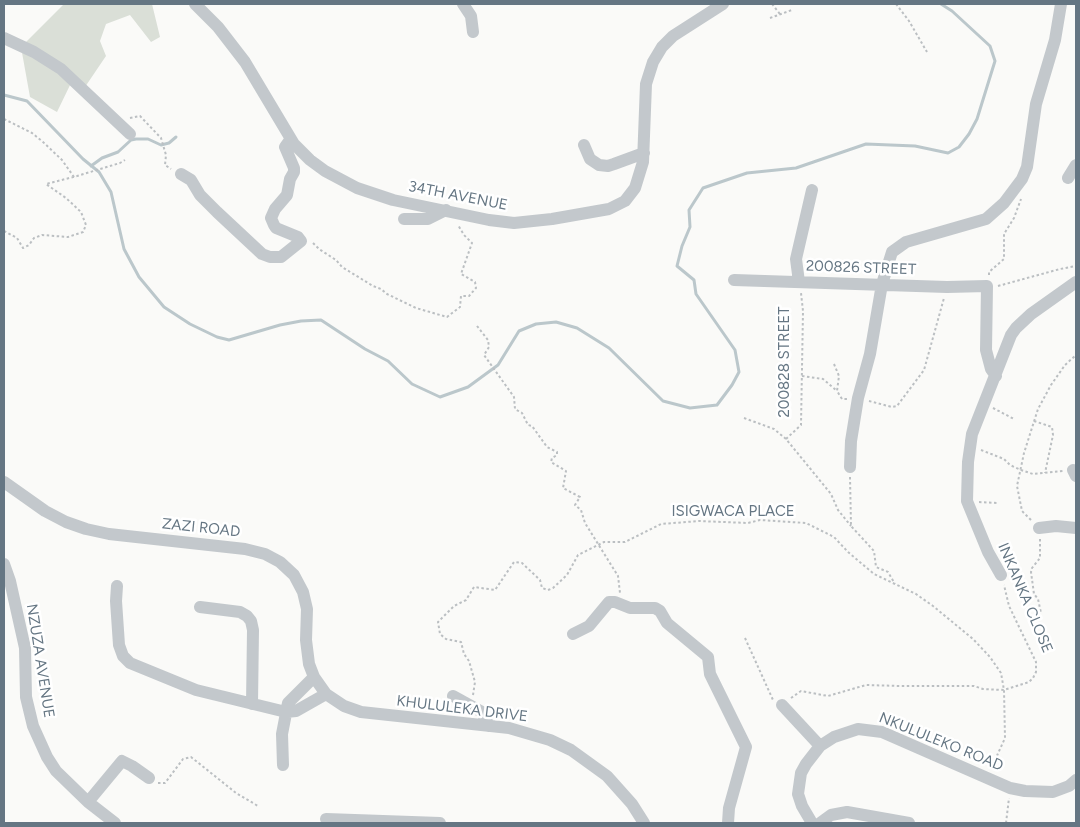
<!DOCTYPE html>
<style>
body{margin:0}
#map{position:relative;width:1080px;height:827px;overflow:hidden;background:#fafaf8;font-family:Figtree,sans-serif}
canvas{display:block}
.frame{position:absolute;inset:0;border:5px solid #657683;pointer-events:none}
</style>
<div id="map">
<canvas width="1080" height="827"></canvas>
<div class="frame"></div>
</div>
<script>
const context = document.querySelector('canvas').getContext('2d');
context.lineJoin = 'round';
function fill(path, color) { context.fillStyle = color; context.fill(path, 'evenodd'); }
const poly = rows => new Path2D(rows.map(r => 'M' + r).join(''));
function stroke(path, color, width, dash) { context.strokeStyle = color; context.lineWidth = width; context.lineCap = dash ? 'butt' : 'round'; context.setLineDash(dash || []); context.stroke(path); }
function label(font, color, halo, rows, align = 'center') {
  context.font = font + ' Figtree,sans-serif'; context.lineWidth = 5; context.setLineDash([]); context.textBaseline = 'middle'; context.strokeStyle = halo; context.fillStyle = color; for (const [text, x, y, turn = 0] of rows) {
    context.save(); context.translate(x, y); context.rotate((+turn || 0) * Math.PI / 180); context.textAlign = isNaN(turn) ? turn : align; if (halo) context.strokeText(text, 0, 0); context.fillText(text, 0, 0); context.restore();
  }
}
const green = poly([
 [64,4,152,4,160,37,151,42,130,15,106,24,100,41,106,56,85,87,72,81,57,112,30,97,21,47]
]);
const stream = poly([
 [4,95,27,101,83,159,99,172,111,192,124,249,139,277,164,307,190,324,217,337,229,340,280,325,301,321,321,320,365,349,388,361,412,384,440,397,468,387,498,365,519,331,536,324,556,322,577,328,609,348,663,401,690,408,717,405,732,385,739,372,735,350,696,294,694,280,677,266,682,246,690,227,689,210,703,188,747,173,796,168,866,144,915,146,948,153,959,147,969,134,977,119,995,61,990,46,952,11,941,4],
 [91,166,102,158,118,152,131,140,136,139,148,139,161,145,169,143,176,137]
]);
const path = poly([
 [772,4,780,14],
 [896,4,909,21,927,52],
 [770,18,792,10],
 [130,118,140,116,161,138,166,155,165,165,171,169],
 [4,119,32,133,43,142,62,160,74,177],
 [4,231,17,238,23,248,29,245,34,238,42,235,68,237,83,232,86,225,81,212,66,198,46,184,77,176,120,163,125,160],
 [313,243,319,249,336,260,342,267,373,286,381,289,387,294,416,308,447,317,460,307,461,296,469,296,476,288,475,282,461,274,472,243,464,235,458,225],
 [989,275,989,272,1004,259,1004,234,1014,218,1021,199],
 [998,286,1060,269,1076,266],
 [477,326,488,340,489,347,484,355,514,397,515,409,522,413,528,425,532,426,547,447,557,452,557,455,552,458,551,462,566,471,563,488,580,497,575,505,581,510,585,523,618,576,620,593],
 [834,364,839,376,837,391,842,399,848,399],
 [802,376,823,379,837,391],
 [869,401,892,407,897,406,924,370,944,298],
 [993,408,1014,419],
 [744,418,774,429,786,439,831,494,838,510,851,526],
 [1034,421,1052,427,1053,435,1045,473],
 [786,439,801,425,803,311,801,293],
 [981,450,1004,459,1010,465,1021,470,1033,474,1063,471],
 [850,477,851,526,874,551,876,567,888,572,895,584],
 [979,502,998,503],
 [1031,520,1022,511,1017,486,1024,453,1038,409,1051,385,1065,365,1076,355],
 [1040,539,1040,558,1032,568,1031,572,1034,594,1038,599,1041,613],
 [745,638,773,700],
 [473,695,475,682,469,661,464,654,461,642,446,639,440,634,438,622,454,606,466,600,474,587,495,590,514,562,522,563,540,580,542,588,548,590,553,588,567,575,578,555,604,542,625,542,661,524,699,521,748,523,760,520,806,523,834,537,848,552,874,574,916,594,933,606,973,639,990,657,1001,673,1004,690,1005,738,991,769],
 [791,698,801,691,828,696,866,685,901,686,974,686,983,689,1004,690,1029,682,1033,678,1036,672,1036,662,1009,606,1004,585],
 [158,783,165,783,183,759,191,757,236,793,258,806],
 [1006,823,1009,798]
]);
const minor = poly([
 [195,4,218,27,245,62,294,144,310,160,325,171,357,188,393,200,489,220,514,223,552,219,609,209,625,201,635,188,643,162,646,84,653,62,662,47,673,36,723,4],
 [463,4,471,16,473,32],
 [4,38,34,52,61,69,130,134],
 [584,145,590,159,599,165,608,166,614,164,644,153],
 [181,174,191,180,200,195,217,212,262,254,270,257,281,257,301,241,298,237,276,228,274,225,271,218,275,209,287,195,290,179,294,172,294,168,285,147,290,140],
 [1068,178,1076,165],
 [404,219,428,219,446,210],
 [734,280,947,287,987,286,986,350,991,369,996,376],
 [799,282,796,259,812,190],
 [850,467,851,441,858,398,870,354,882,284,892,252,906,242,986,219,1004,203,1022,179,1027,167,1036,104,1055,40,1061,4],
 [1073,470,1076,476],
 [4,482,45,511,66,522,86,529,109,534,245,549,265,554,280,562,294,575,303,592,307,609,306,640,309,664,314,677,326,694,344,706,361,712,509,728,550,740,571,750,607,776,632,804,644,823],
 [1039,528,1056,526,1076,528],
 [4,564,10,581,25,648,26,697,33,726,47,757,56,771,88,802,115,823],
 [1001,575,988,552,967,501,968,462,972,434,1011,335,1016,328,1031,314,1076,282],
 [117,586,116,601,119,645,123,656,130,663,196,690,286,712,296,711,326,694],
 [200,607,240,612,247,616,251,621,253,630,252,704],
 [573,634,589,626,609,602,615,602,630,608,655,608,660,611,667,623,708,657,710,674,746,747,729,808,728,823],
 [453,696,482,712,489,726],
 [782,705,820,746],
 [283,765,282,734,288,703,314,677],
 [88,802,122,761,132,766,149,778],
 [326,819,440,823],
 [812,823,802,806,798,794,801,773,806,764,820,746,834,737,858,729,882,732,1010,788,1025,791,1053,792,1069,786,1076,780],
 [820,823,831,815,847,812,909,823]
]);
const streetNames = [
 ["34TH AVENUE",458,196,11],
 ["200826 STREET",861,268,2],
 ["200828 STREET",785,362,-90],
 ["ISIGWACA PLACE",733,512],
 ["ZAZI ROAD",201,528,6],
 ["INKANKA CLOSE",1025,598,67],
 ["NZUZA AVENUE",40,661,81],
 ["KHULULEKA DRIVE",462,709,7],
 ["NKULULEKO ROAD",941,742,22]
];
fill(green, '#dadfd7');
stroke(stream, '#bbc7cb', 3);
stroke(path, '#bbbfc2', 2, [2.5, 2.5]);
stroke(minor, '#c3c8cc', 12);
label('15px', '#657683', '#fff', streetNames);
</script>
